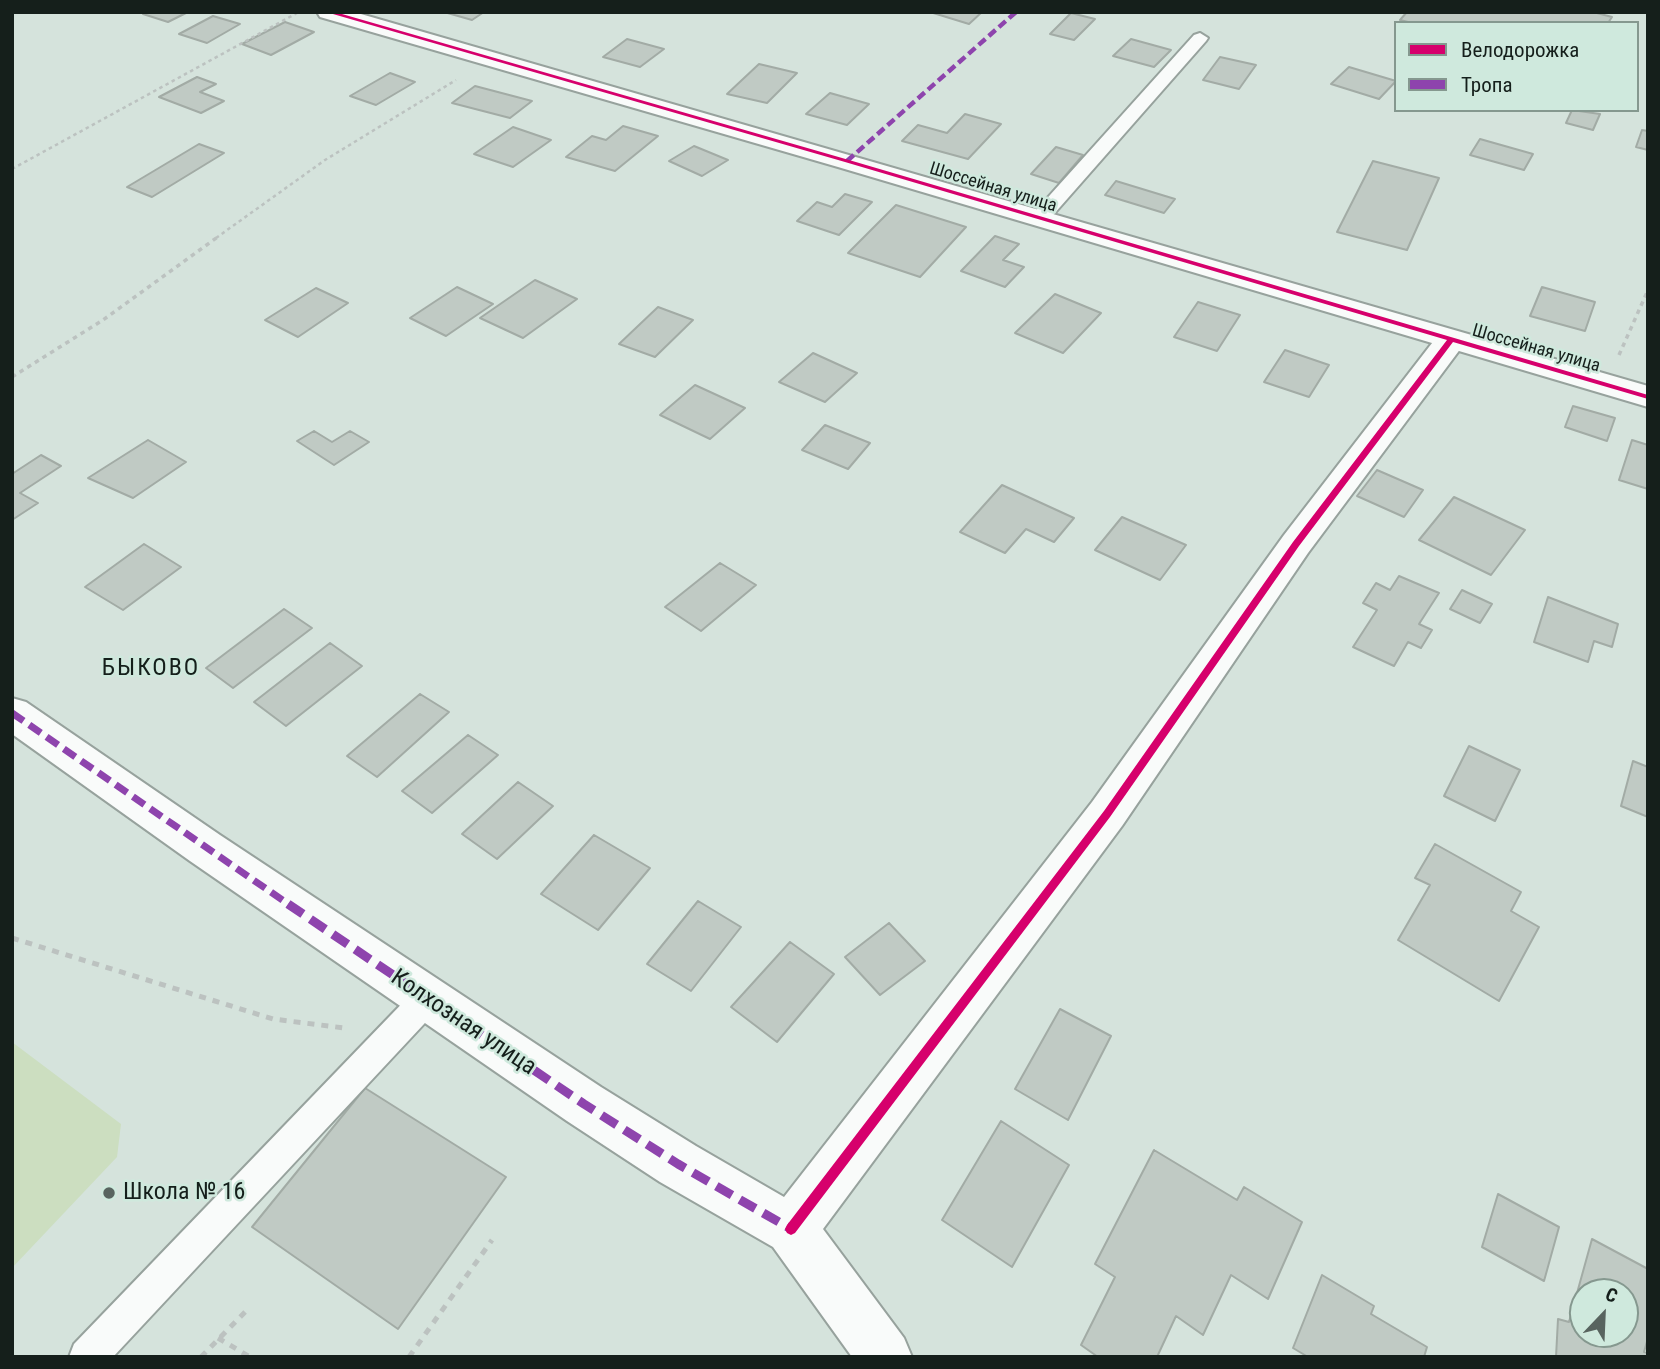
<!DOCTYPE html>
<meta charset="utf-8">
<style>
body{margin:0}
#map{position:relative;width:1660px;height:1369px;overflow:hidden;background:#d5e3dc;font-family:"Roboto Condensed",sans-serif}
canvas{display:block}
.frame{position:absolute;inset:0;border:14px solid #151f1b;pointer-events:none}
.legend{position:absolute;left:1394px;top:21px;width:245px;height:91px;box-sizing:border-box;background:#cfe9dd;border:2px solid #85988f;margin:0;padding:9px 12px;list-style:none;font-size:21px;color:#151f1b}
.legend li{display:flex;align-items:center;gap:14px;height:35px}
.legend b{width:35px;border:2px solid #85988f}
.north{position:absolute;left:1569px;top:1278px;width:70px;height:70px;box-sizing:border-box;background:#cfe9dd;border:2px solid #85988f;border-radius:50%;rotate:23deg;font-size:19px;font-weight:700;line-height:28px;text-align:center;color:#151f1b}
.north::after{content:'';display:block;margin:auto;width:24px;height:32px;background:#58645f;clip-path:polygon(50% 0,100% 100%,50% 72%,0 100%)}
</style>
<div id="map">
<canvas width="1660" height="1369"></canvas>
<div class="frame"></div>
<ul class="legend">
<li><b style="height:9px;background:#d6006c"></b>Велодорожка</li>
<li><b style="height:9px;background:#8e44ad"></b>Тропа</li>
</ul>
<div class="north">С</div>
</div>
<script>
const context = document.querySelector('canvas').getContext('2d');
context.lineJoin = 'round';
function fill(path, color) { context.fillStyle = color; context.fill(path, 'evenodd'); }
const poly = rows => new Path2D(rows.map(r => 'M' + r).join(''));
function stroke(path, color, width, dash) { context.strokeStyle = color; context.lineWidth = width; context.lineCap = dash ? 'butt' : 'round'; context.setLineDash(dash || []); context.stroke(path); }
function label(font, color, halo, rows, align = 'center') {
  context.font = font + ' "Roboto Condensed",sans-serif'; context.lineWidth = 5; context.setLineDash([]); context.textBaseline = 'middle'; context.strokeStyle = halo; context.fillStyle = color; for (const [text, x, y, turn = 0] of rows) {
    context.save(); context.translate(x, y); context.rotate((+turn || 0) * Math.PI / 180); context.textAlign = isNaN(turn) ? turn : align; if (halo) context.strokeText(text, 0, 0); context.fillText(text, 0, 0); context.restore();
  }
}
const green = poly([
 [12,1042,121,1124,117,1157,12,1268]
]);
const building = poly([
 [147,12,188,12,168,22,143,14,147,12],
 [444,12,484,12,472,20,444,12],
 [930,12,982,12,969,24,930,12],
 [1407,12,1593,12,1612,17,1608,23,1412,23,1400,20,1407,12],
 [1071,13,1095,19,1074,40,1050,34,1071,13],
 [213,16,240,24,207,43,179,34,213,16],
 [285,22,314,32,271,55,242,44,285,22],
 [627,39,664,49,640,67,603,57,627,39],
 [1131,39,1171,50,1154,67,1113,56,1131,39],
 [1220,57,1256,65,1239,89,1203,80,1220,57],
 [759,64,797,73,767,103,727,94,759,64],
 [1349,67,1396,81,1379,99,1331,84,1349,67],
 [390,73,415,82,376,105,350,96,390,73],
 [197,77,216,84,200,92,224,101,201,113,159,97,197,77],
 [475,86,532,101,510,118,452,103,475,86],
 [830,93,869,104,847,125,806,114,830,93],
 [1572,110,1600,114,1593,130,1566,123,1572,110],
 [965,114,1001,124,968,159,902,141,918,125,947,133,965,114],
 [623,126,658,136,615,171,566,157,592,136,606,140,623,126],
 [513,127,551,140,513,167,474,154,513,127],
 [1642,130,1648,131,1648,150,1636,147,1642,130],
 [1480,139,1533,154,1524,170,1470,155,1480,139],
 [199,144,224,153,152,197,127,187,199,144],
 [694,146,728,160,702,176,669,161,694,146],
 [1056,147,1083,155,1059,183,1031,174,1056,147],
 [1373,161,1439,178,1407,250,1337,232,1373,161],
 [1116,181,1175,199,1164,213,1105,195,1116,181],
 [845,194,872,202,839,235,797,221,817,202,832,207,845,194],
 [896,205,966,227,920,277,848,253,896,205],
 [995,236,1019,244,1003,260,1024,267,1005,287,961,271,995,236],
 [535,280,577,299,523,338,480,318,535,280],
 [457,287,493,304,446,336,410,318,457,287],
 [1542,287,1595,302,1585,331,1530,316,1542,287],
 [316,288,348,303,298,337,265,320,316,288],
 [1055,294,1101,313,1063,353,1015,333,1055,294],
 [1198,302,1240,315,1217,351,1174,337,1198,302],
 [658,307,693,320,655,357,619,344,658,307],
 [1285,350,1329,365,1309,397,1264,382,1285,350],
 [813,353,857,373,825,402,779,382,813,353],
 [695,385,745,408,710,439,660,415,695,385],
 [1573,406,1615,418,1607,441,1565,427,1573,406],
 [825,425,870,443,848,469,802,450,825,425],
 [314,431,332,442,350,431,369,442,334,465,297,441,314,431],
 [148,440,186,462,133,498,88,478,148,440],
 [1632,440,1648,445,1648,489,1619,480,1632,440],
 [41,455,61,466,20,493,38,503,12,520,12,474,41,455],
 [1377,470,1423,490,1404,517,1357,496,1377,470],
 [1002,485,1074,518,1054,542,1026,529,1005,553,960,532,1002,485],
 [1454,497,1525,530,1491,575,1419,540,1454,497],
 [1122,517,1186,545,1160,580,1095,550,1122,517],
 [144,544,181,567,123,610,85,587,144,544],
 [720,563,756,585,701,631,665,607,720,563],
 [1399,576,1439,593,1419,624,1432,630,1421,648,1408,642,1394,666,1353,647,1377,610,1363,603,1376,583,1390,590,1399,576],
 [1462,590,1492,604,1480,623,1450,609,1462,590],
 [1548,597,1618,624,1612,647,1594,641,1588,662,1534,642,1548,597],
 [284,609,312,628,233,688,206,668,284,609],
 [330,643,362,666,286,726,254,702,330,643],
 [420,694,449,712,377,777,347,756,420,694],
 [468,735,498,755,432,813,402,791,468,735],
 [1469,746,1520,770,1495,821,1444,796,1469,746],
 [1633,761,1648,767,1648,817,1621,806,1633,761],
 [518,782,553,806,497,859,462,834,518,782],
 [594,835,650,868,598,930,541,894,594,835],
 [1435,844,1521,892,1511,911,1539,927,1499,1001,1398,940,1430,885,1415,878,1435,844],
 [698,901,741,927,691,991,647,964,698,901],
 [889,923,925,961,880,995,845,957,889,923],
 [790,942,834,974,777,1042,731,1007,790,942],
 [1060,1009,1111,1036,1068,1120,1015,1089,1060,1009],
 [365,1088,506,1177,398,1329,252,1227,365,1088],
 [1001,1121,1069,1165,1012,1267,942,1220,1001,1121],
 [1154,1150,1237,1200,1244,1187,1302,1222,1268,1299,1231,1275,1203,1335,1176,1316,1157,1357,1098,1357,1081,1345,1115,1277,1095,1264,1154,1150],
 [1498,1194,1559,1227,1544,1281,1482,1247,1498,1194],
 [1592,1239,1648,1269,1648,1338,1644,1352,1648,1353,1648,1357,1556,1357,1558,1319,1569,1322,1592,1239],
 [1583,1292,1625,1292,1625,1334,1583,1334,1583,1292],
 [1322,1275,1374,1306,1371,1314,1427,1347,1424,1357,1308,1357,1293,1348,1322,1275]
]);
const pathFar2 = poly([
 [12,169,297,13],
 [216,238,325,160,456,80]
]);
const pathFar1 = poly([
 [1619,355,1648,290],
 [12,377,103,320,219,236]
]);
const path = poly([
 [12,938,273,1019,344,1028],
 [218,1338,250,1357],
 [201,1357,248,1309],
 [409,1357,492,1240]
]);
const service = poly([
 [1200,33,1208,38,1206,41,1046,223,1032,223,1030,219,1032,215,1194,35,1200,33],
 [427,984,438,989,443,999,438,1009,113,1357,69,1357,74,1344,416,989,427,984]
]);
const minor = poly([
 [1450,332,1461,334,1465,341,1461,348,1308,553,1122,826,823,1229,904,1338,912,1357,852,1357,773,1247,660,1182,567,1121,190,861,12,734,12,698,26,702,220,835,601,1087,696,1146,784,1197,1092,802,1284,535,1439,334,1450,332]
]);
const tertiary = poly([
 [317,12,354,12,1648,386,1648,407,838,167,320,17,317,12]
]);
const quietFar2 = poly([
 [847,161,1016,12]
]);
const quietFar1 = poly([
 [12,713,291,906]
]);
const quiet = poly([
 [288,904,584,1104,678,1164,791,1229]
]);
const cycleway = poly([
 [326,12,335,12,849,160,1648,395,1648,399,1453,342,1299,546,1110,817,795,1233,791,1235,787,1233,785,1229,787,1225,1104,811,1293,542,1447,340,845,162,326,12]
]);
const markers = [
 [109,1193,7,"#58645f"]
];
const farStreetnames = [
 ["Шоссейная улица",993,188,17],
 ["Шоссейная улица",1536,349,16]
];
const quarterNames = [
 ["БЫКОВО",151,669]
];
const nearStreetnames = [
 ["Колхозная улица",463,1023,34]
];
const nearPoinames = [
 ["Школа № 16",123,1193]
];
fill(green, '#ccdec0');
fill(building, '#c0cac4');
stroke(building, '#a2aba5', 2);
stroke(service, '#97a29d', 4);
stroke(minor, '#97a29d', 4);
stroke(tertiary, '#97a29d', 4);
stroke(pathFar2, '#bcc2c0', 2.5, [3.5, 3.5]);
stroke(pathFar1, '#bcc2c0', 3.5, [4.5, 4.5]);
stroke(path, '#bcc2c0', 5, [7, 7]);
fill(service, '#f9fbfa');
fill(minor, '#f9fbfa');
fill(tertiary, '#f9fbfa');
stroke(quietFar2, '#8e44ad', 4.5, [9, 4.5]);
stroke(quietFar1, '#8e44ad', 7, [14, 7]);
stroke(quiet, '#8e44ad', 9, [18, 9]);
fill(cycleway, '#d6006c');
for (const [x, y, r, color] of markers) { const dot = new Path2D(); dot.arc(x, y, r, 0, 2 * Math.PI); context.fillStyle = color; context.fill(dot); stroke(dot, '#cfe9dd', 2.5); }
label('18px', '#151f1b', '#cfe9dd', farStreetnames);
context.letterSpacing = '2px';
label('24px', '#151f1b', '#cfe9dd', quarterNames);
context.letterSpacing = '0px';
label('24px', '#151f1b', '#cfe9dd', nearStreetnames);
label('24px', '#151f1b', '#cfe9dd', nearPoinames, 'left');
</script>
